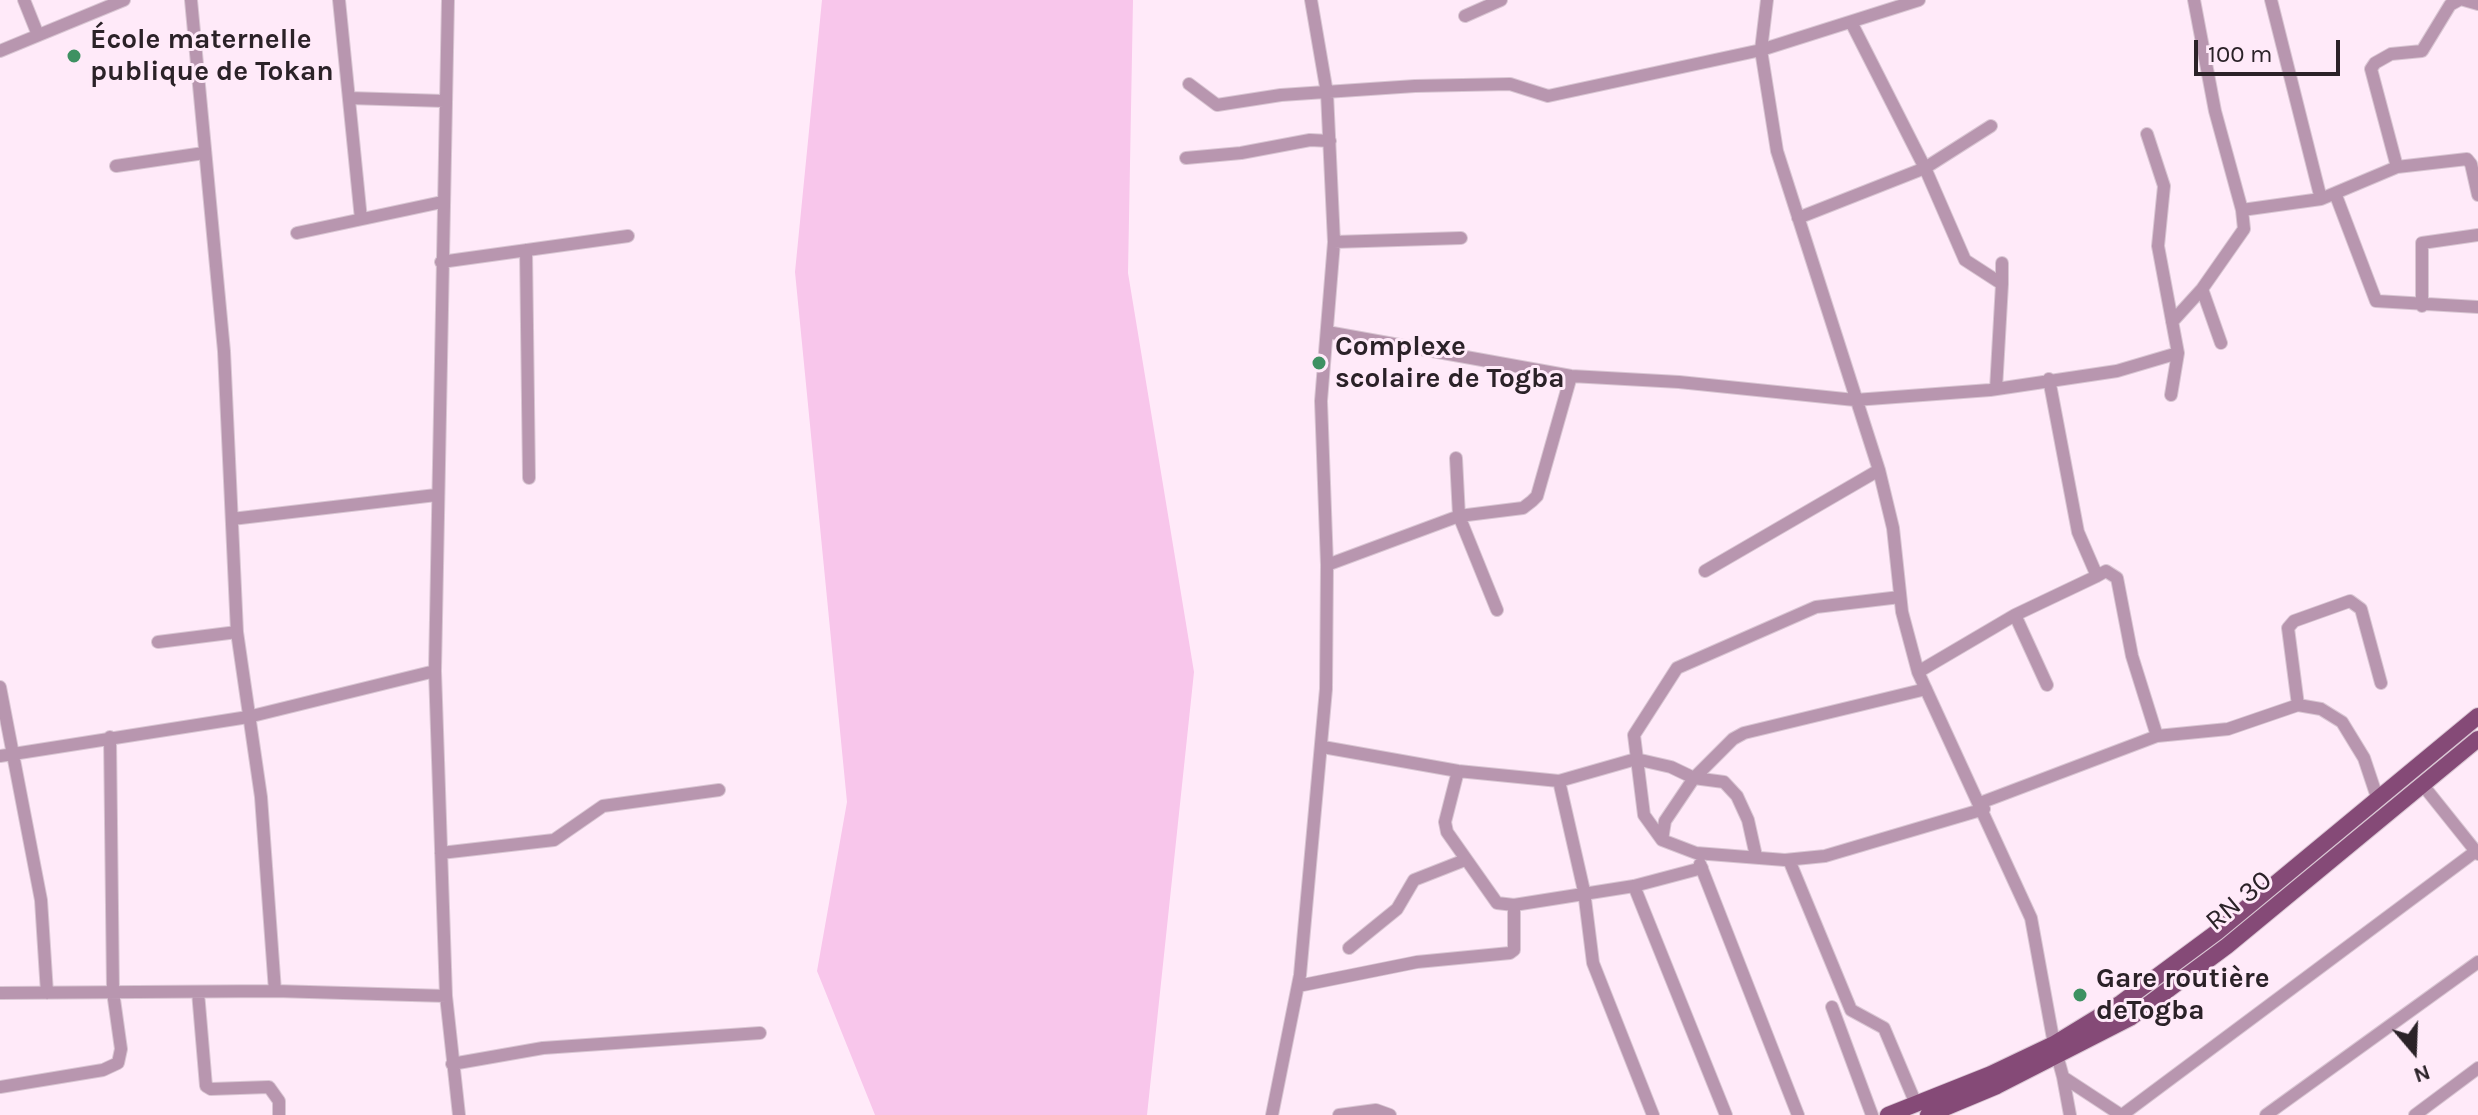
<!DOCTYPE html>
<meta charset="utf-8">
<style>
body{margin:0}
#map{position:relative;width:2478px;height:1115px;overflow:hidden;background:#ffeaf9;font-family:Karla,sans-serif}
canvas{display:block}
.north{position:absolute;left:2374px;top:1011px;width:80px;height:80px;-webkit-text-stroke:6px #ffeaf9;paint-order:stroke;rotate:161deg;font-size:22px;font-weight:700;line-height:32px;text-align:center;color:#2b2228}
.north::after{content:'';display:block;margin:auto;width:28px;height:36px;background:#2b2228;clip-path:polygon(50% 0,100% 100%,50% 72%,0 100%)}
.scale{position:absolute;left:2194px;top:40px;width:146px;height:36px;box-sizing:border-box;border:4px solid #2b2228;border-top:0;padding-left:10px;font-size:24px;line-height:28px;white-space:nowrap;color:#2b2228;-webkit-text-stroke:6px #ffeaf9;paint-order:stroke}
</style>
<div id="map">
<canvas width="2478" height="1115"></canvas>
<div class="north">N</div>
<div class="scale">100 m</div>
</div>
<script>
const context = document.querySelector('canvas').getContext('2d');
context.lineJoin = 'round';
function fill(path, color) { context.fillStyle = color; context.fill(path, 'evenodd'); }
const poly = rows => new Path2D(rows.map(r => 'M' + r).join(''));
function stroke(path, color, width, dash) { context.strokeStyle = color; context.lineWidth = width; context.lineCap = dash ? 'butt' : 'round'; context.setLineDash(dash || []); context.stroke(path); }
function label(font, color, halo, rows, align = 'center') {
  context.font = font + ' Karla,sans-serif'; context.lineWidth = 6; context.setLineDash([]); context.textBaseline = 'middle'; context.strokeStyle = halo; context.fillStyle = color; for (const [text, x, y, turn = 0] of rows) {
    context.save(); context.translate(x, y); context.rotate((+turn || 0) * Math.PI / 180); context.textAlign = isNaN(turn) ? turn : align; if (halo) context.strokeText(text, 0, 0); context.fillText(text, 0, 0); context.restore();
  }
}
const green = poly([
 [822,0,1133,0,1128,273,1194,672,1147,1115,875,1115,817,971,847,802,795,272]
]);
const minor = poly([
 [24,0,38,35],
 [191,0,224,351,237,632,261,797,275,991],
 [339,0,361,219],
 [448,0,435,671,446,996,459,1115],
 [1767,0,1761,50,1777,151,1879,470,1893,528,1902,612,1918,672,2031,918,2054,1044,2063,1077,2121,1115],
 [2271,0,2321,199],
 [2464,0,2478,4],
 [1465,16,1501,0],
 [1852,24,1925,168,1965,260,2002,284,1996,389],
 [0,51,124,0],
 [1189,84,1217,105,1281,95,1415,86,1510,84,1548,96,1761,50,1919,0],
 [349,98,444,101],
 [2147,134,2164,186,2158,246,2178,353,2171,395],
 [1186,158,1241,153,1310,140,1330,141],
 [116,166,204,153],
 [2397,167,2371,69,2375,63,2391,54,2422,51,2450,5,2459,0],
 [2335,193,2376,301,2478,307],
 [2242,210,2321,199,2397,167,2467,159,2471,164,2478,195],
 [1798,218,1925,168,1991,126],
 [297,233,442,202],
 [1334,242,1461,238],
 [526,250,529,478],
 [441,262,628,236],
 [2002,263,2002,284],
 [2202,289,2221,343],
 [2422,306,2422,243,2478,235],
 [2172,322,2202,289,2244,229,2242,210,2215,111,2194,0],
 [1327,332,1571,376,1679,382,1855,400,1990,390,2117,371,2178,353],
 [2049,379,2078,532,2097,576,2106,571,2117,578,2132,656,2157,736],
 [1456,458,1459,516,1497,610],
 [232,519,436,495],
 [1327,565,1459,516,1523,508,1532,501,1537,496,1571,376],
 [1705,571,1879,470],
 [1900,597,1816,607,1677,668,1634,735,1644,815,1662,840,1696,853,1785,860,1825,856,1984,809],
 [2015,615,2047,685],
 [158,642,237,632],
 [1918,672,2015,615,2097,576],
 [0,687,41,900,47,993],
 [2298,705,2288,628,2294,621,2350,601,2361,609,2381,683],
 [1323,747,1458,771,1559,781,1636,759,1671,767,1694,778,1724,782,1737,796,1748,820,1756,856],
 [0,756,248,717,435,671],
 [1458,771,1445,822,1447,832,1497,903,1514,905,1634,886,1702,868],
 [1559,781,1584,891,1593,963,1653,1115],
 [2422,784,2478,854],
 [1980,803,2157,736,2228,729,2298,705,2321,709,2342,722,2364,758,2377,797],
 [1662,840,1665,821,1694,778,1733,739,1744,733,1926,689],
 [441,853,554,840,603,806,719,790],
 [1789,860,1851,1010,1884,1028,1916,1104],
 [1700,864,1798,1115],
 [1634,886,1726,1115],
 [1349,948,1397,909,1414,880,1465,860],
 [1298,986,1417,962,1510,953,1514,950,1514,905],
 [198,992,206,1086,211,1089,269,1087,279,1101,279,1115],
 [0,993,275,991,446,996],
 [1832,1007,1872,1115],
 [452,1064,543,1048,760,1033],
 [2063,1077,2070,1115],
 [0,1087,103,1070,118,1063,121,1049,113,992,110,737],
 [1272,1115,1300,975,1326,689,1327,565,1321,401,1334,242,1327,93,1311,0],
 [1339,1115,1376,1110,1390,1115],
 [2122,1115,2476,851],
 [2266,1115,2478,962],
 [2415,1115,2478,1068]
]);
const major = poly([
 [1888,1115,1991,1074,2054,1044,2121,1003,2217,932,2478,716],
 [1928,1115,1997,1086,2130,1018,2227,946,2478,739]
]);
const markers = [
 [74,56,8,"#3e9162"],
 [1319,363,8,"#3e9162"],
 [2080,995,8,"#3e9162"]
];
const poiNames = [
 ["École maternelle",90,40],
 ["publique de Tokan",90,72],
 ["Complexe",1335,347],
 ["scolaire de Togba",1335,379],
 ["Gare routière",2096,979],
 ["deTogba",2096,1011]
];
const streetNames = [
 ["RN 30",2239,901,-40]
];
fill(green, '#f8c6eb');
stroke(minor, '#d9c6d3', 14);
stroke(major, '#d9c6d3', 18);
stroke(minor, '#b896af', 12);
stroke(major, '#854a77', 16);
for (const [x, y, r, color] of markers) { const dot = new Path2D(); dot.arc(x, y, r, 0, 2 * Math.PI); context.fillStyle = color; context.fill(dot); stroke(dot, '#ffeaf9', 3); }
label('bold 28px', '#2b2228', '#ffeaf9', poiNames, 'left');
label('28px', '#2b2228', '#ffeaf9', streetNames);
</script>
